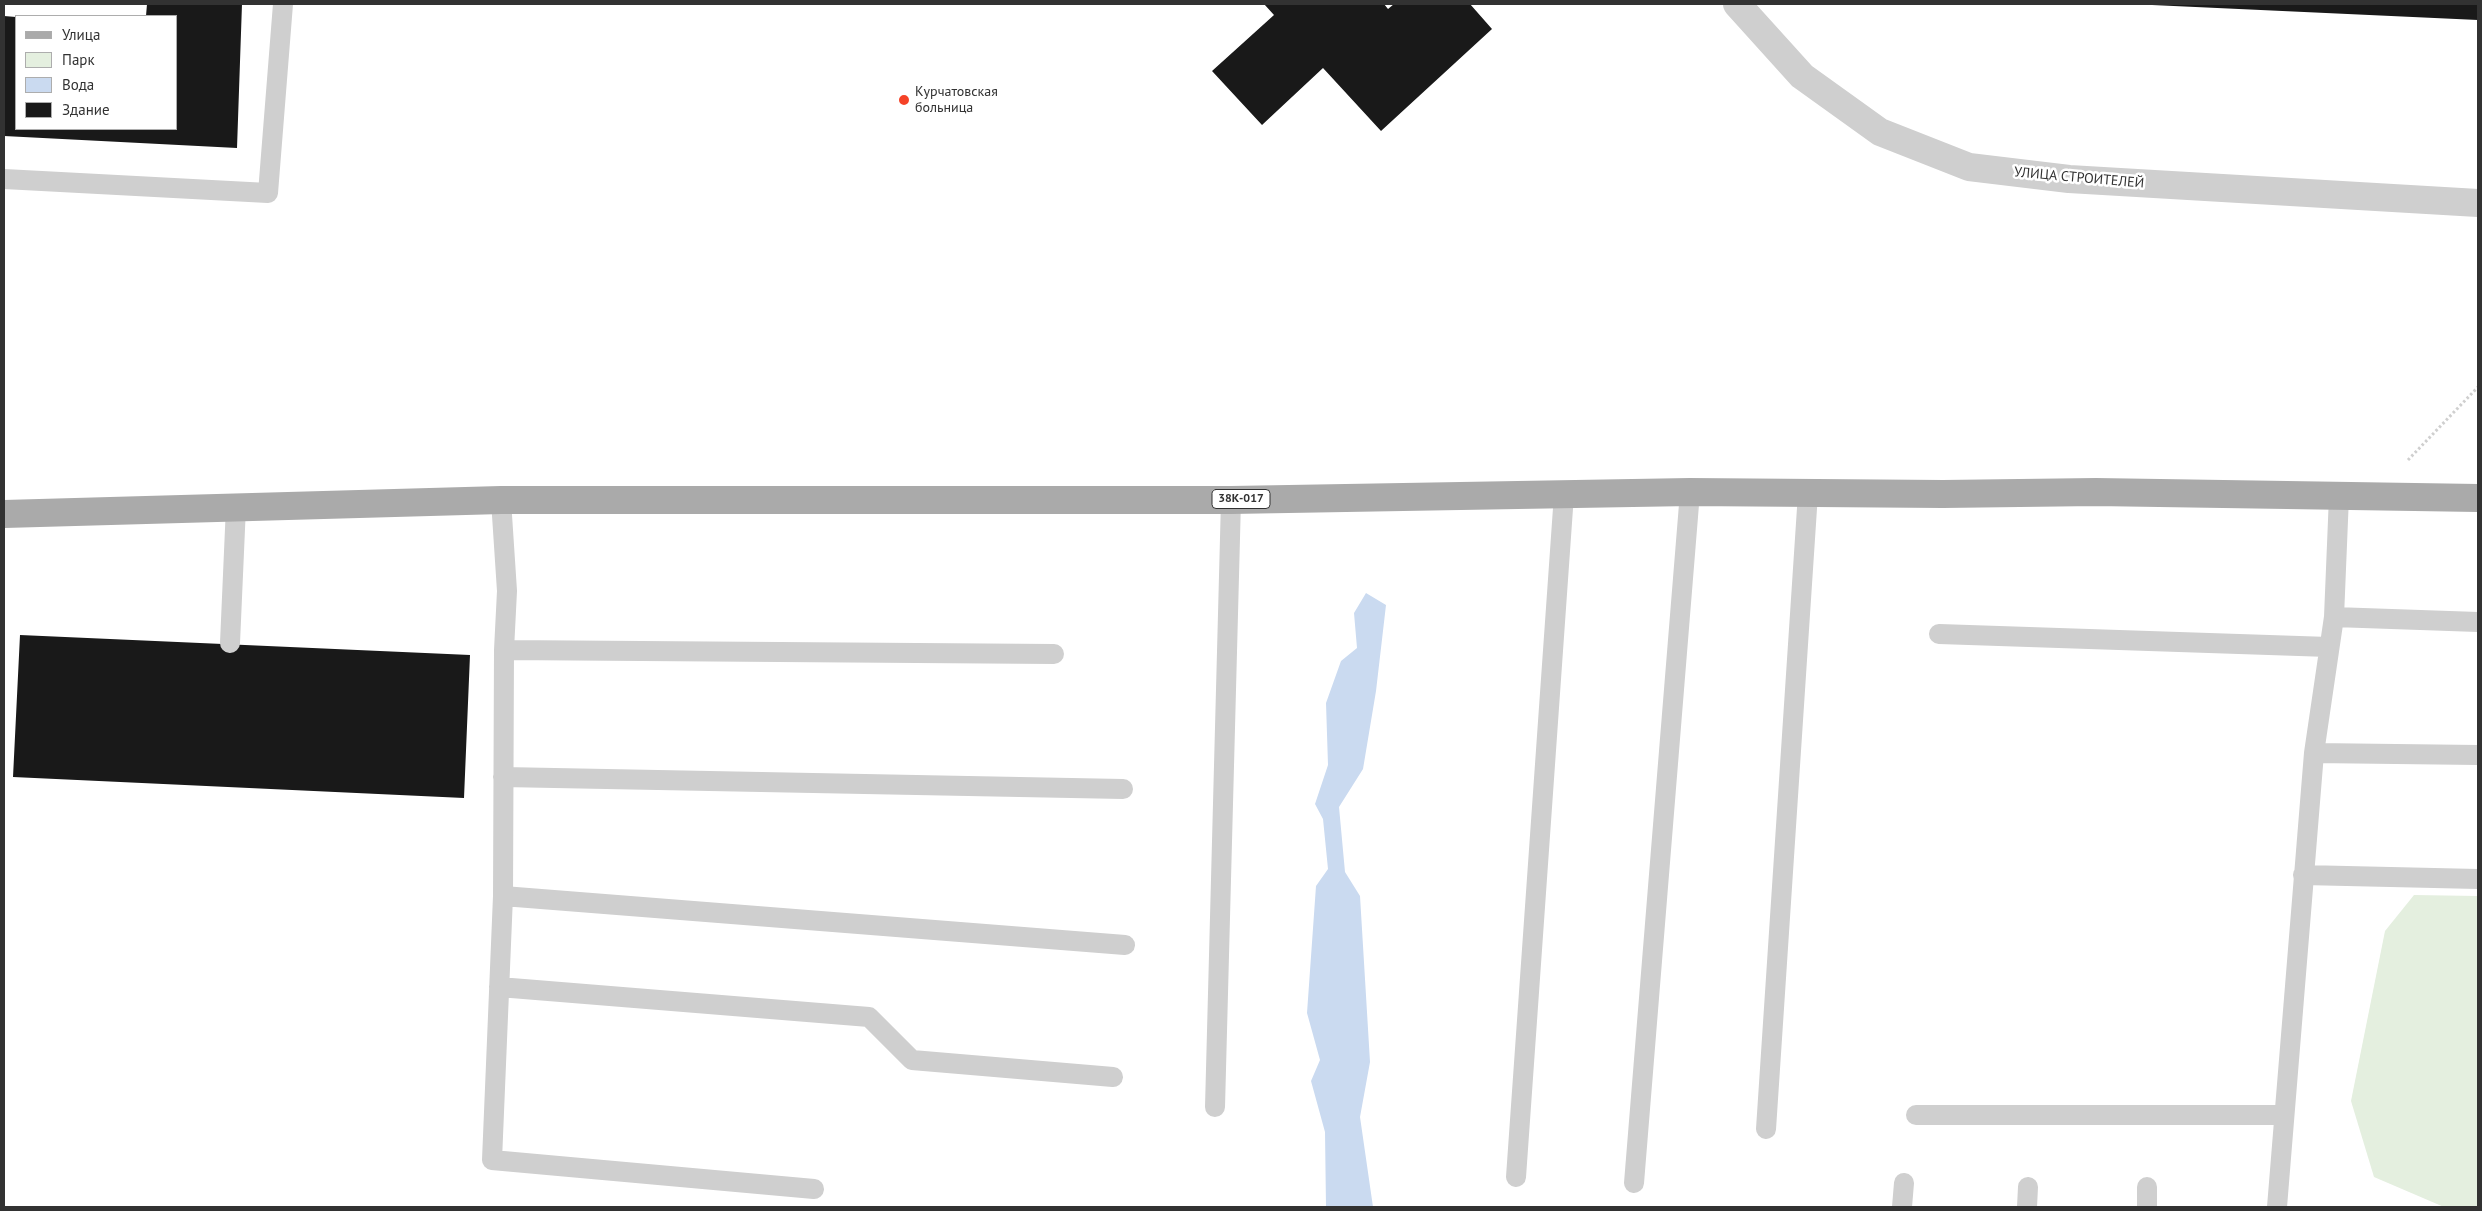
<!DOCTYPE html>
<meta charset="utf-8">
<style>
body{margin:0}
#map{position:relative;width:2482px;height:1211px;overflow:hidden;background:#fff;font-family:"PT Sans",sans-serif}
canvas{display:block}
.frame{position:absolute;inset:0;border:5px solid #323232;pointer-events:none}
.legend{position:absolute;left:15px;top:15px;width:162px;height:115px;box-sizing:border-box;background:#fff;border:1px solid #adadad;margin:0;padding:6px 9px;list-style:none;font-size:15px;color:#323232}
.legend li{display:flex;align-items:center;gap:10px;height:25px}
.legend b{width:25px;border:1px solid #adadad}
</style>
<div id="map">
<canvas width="2482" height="1211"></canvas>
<div class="frame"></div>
<ul class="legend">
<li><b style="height:6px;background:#aaa"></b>Улица</li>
<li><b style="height:14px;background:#e4efdf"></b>Парк</li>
<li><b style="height:14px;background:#cadaf0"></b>Вода</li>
<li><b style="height:14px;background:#191919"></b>Здание</li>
</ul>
</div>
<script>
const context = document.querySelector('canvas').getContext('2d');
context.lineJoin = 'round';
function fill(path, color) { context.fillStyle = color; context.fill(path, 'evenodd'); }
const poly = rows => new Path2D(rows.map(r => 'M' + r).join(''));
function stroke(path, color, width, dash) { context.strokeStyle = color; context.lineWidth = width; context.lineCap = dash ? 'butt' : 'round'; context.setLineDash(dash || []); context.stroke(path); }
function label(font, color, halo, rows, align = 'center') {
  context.font = font + ' "PT Sans",sans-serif'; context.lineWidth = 5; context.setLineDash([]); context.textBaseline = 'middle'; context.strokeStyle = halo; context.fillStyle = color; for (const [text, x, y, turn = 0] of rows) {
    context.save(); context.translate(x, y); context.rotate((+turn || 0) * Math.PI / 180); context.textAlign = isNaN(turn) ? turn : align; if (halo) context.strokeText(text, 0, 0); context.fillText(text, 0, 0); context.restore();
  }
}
const green = poly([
 [2414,895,2478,896,2478,1207,2444,1207,2374,1177,2351,1101,2385,931]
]);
const water = poly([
 [1366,593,1386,605,1376,691,1363,769,1339,807,1345,872,1360,896,1370,1062,1360,1117,1373,1207,1326,1207,1325,1132,1311,1081,1320,1060,1307,1013,1316,886,1328,869,1323,819,1315,804,1328,765,1326,703,1341,661,1357,648,1354,613]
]);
const building = poly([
 [147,4,242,4,237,148,4,136,4,16,16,17,16,129,176,129,176,16,146,16],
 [1264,4,1384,4,1388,9,1394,4,1470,4,1492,29,1381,131,1323,68,1262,125,1212,71,1274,15],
 [2152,4,2478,4,2478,20,2152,5],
 [20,635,470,655,464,798,13,777]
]);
const path = poly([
 [2408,460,2478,387]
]);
const service = poly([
 [4,179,268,193,283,4],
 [501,500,507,591,504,650,1054,654],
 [2334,617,2478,622],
 [1939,634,2329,647],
 [230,643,236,506],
 [504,650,503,896,492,1160,814,1189],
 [2314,753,2478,755],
 [503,777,1123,789],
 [2303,875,2478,879],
 [503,896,1125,945],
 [499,987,869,1017,912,1060,1113,1077],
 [1215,1107,1231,500],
 [1916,1115,2284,1115],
 [1766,1129,1808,493],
 [1516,1177,1564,494],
 [1634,1183,1690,492],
 [1902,1207,1904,1183],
 [2027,1207,2028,1187],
 [2147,1207,2147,1187],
 [2277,1207,2314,753,2334,617,2339,496]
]);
const tertiary = poly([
 [1737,4,1802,76,1880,132,1969,167,2069,179,2478,203]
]);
const primary = poly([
 [4,514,501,500,1231,500,1690,492,1943,494,2096,492,2478,498]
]);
const markers = [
 [904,100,6,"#f54227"]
];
const shields = [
 [1241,499,58]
];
const shieldNames = [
 ["38К-017",1241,499]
];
const poiNames = [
 ["Курчатовская",915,92],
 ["больница",915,108]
];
const streetNames = [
 ["УЛИЦА СТРОИТЕЛЕЙ",2079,178,5]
];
fill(green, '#e4efdf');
fill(water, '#cadaf0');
fill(building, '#191919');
stroke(path, '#cfcfcf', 3, [2.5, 2.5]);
stroke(service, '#cfcfcf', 20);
stroke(tertiary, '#cfcfcf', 28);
stroke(primary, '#aaa', 28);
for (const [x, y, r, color] of markers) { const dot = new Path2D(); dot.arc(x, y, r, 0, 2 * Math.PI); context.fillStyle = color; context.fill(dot); stroke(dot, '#fff', 2); }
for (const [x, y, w] of shields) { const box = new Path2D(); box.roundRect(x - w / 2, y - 9.5, w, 19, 4); context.fillStyle = '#fff'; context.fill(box); stroke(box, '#323232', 1); }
label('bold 12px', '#323232', null, shieldNames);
label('14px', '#323232', '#fff', poiNames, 'left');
label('14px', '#323232', '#fff', streetNames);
</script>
